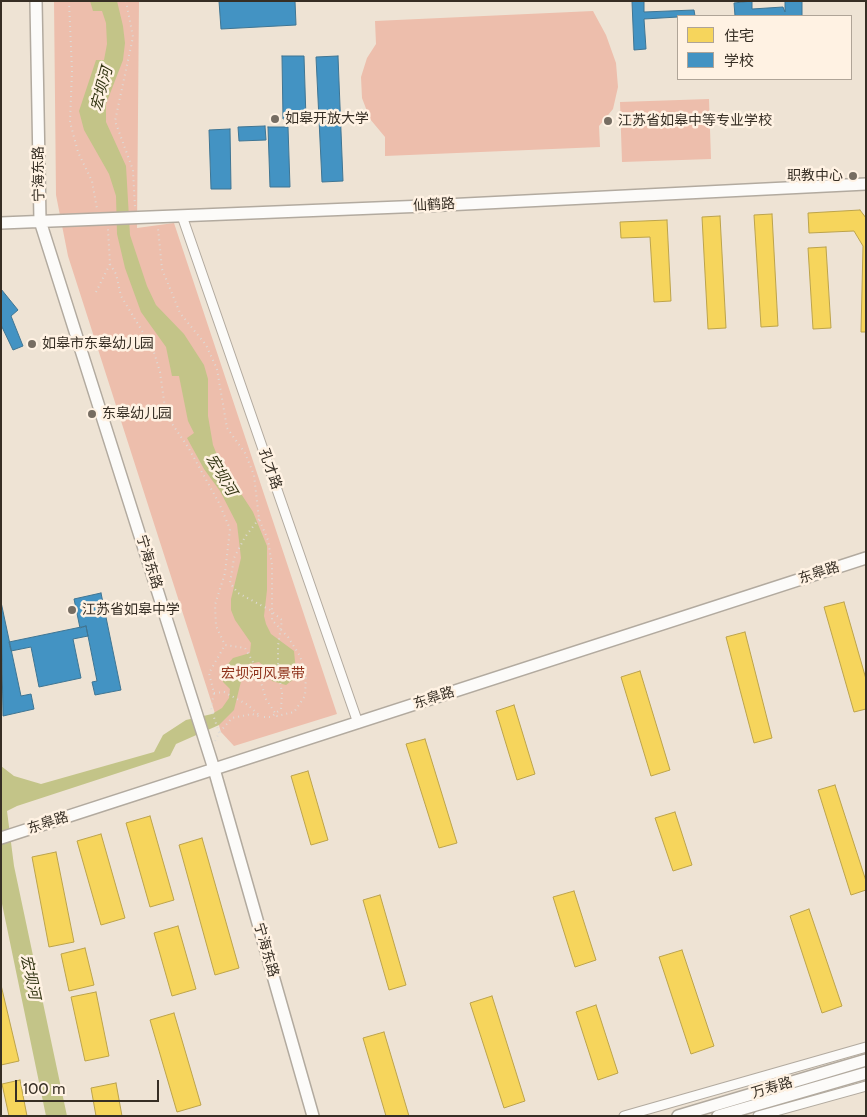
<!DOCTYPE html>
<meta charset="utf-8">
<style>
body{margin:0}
#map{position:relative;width:867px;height:1117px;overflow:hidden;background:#eee3d4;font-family:Cabin,"Noto Sans SC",sans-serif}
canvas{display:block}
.frame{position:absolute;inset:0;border:2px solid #362e24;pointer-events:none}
.legend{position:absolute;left:677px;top:15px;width:175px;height:65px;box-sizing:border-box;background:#fff2e3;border:1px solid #afa497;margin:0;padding:6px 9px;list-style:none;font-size:15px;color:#362e24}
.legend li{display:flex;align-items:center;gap:10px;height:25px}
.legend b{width:25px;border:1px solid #afa497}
.scale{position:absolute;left:15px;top:1080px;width:144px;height:22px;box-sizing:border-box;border:2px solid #362e24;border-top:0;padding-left:6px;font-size:15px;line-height:18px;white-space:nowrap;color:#362e24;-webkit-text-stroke:4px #fff2e3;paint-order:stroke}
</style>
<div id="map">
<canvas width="867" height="1117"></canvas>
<div class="frame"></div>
<ul class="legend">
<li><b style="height:14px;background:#f6d55c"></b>住宅</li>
<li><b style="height:14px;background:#4393c3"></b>学校</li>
</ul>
<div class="scale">100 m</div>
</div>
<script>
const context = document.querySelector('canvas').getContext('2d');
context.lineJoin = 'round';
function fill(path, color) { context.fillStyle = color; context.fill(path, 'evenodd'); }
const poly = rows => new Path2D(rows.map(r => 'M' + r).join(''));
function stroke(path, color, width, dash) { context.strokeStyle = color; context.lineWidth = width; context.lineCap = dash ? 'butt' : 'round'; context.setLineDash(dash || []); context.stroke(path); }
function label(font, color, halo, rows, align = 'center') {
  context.font = font + ' Cabin,"Noto Sans SC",sans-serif'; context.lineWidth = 5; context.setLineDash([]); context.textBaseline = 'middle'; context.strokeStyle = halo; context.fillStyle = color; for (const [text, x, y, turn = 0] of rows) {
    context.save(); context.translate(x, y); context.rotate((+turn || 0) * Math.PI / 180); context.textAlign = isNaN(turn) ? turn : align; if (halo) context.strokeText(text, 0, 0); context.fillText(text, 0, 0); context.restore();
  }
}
const green = poly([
 [54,1,139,1,137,228,174,223,337,714,234,746,221,732,68,256,56,195],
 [593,11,606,35,616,63,618,87,613,109,599,126,600,147,385,156,385,137,370,119,362,98,361,77,367,58,376,44,375,21],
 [709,99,711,159,622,162,620,102]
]);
const water = poly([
 [90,1,117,1,123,26,125,43,123,60,106,104,106,122,126,166,130,235,147,286,156,305,184,334,204,365,208,379,208,416,213,445,219,460,253,512,267,546,267,590,264,616,266,624,271,634,294,651,296,672,294,679,286,685,272,681,268,670,259,662,245,665,234,710,219,725,176,744,170,756,17,806,7,811,14,866,67,1116,46,1116,1,899,1,766,14,776,41,784,154,752,163,735,186,720,212,714,222,708,229,698,230,689,223,682,223,670,233,658,250,653,251,643,235,620,231,610,231,599,241,558,237,524,220,491,204,469,187,438,194,433,188,421,179,376,172,376,166,347,141,312,125,268,117,234,116,196,109,174,84,130,79,111,96,60,104,60,107,44,106,23,102,11,93,11]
]);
const homes = poly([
 [860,210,866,218,866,332,861,332,863,246,854,231,809,233,808,213,860,210],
 [772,214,778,326,761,327,754,215,772,214],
 [720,216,726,328,708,329,702,217,720,216],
 [667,220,671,301,654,302,650,237,621,238,620,222,667,220],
 [826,247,831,328,813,329,808,248,826,247],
 [844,602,866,679,866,709,854,712,824,607,844,602],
 [745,632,772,738,754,743,726,637,745,632],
 [640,671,670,770,651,776,621,677,640,671],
 [514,705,535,774,517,780,496,711,514,705],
 [425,739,457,843,439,848,406,744,425,739],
 [308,771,328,840,311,845,291,776,308,771],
 [835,785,866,881,866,890,851,895,818,790,835,785],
 [675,812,692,865,673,871,655,818,675,812],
 [150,816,174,900,150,907,126,823,150,816],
 [101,834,125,918,101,925,77,841,101,834],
 [202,838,239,968,215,975,179,845,202,838],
 [56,852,74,942,49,947,32,857,56,852],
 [574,891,596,960,575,967,553,897,574,891],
 [380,895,406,985,389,990,363,900,380,895],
 [809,909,842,1006,822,1013,790,916,809,909],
 [178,926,196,989,172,996,154,933,178,926],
 [85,948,94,985,69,991,61,954,85,948],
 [682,950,714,1046,691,1054,659,957,682,950],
 [1,985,19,1061,1,1065,1,985],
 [96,992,109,1056,85,1061,71,997,96,992],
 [492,996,525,1101,504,1108,470,1003,492,996],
 [596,1005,618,1073,598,1080,576,1012,596,1005],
 [174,1013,201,1105,177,1112,150,1020,174,1013],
 [384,1032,409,1116,386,1116,363,1038,384,1032],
 [20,1080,27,1116,9,1116,2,1084,20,1080],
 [116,1083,122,1116,96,1116,91,1088,116,1083]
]);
const schools = poly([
 [219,1,295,1,296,25,221,29,219,1],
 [632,1,644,1,644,12,694,10,695,16,644,19,646,49,634,50,632,1],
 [752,1,752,9,783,7,785,12,785,1,802,1,802,16,735,16,734,3,752,1],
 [282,56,304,56,306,119,283,119,282,56],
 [338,56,343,181,322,182,316,57,338,56],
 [265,126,266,140,239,141,238,127,265,126],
 [268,127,288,127,290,187,270,187,268,127],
 [230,129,231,189,211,189,209,130,230,129],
 [1,289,18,310,11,316,23,346,13,350,1,325,1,289],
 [101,593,121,690,95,695,92,682,97,681,86,626,80,628,74,599,101,593],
 [1,602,21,696,31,694,34,709,3,716,1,602],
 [86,626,88,636,73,639,81,678,39,687,31,647,11,651,9,642,86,626]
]);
const path = poly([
 [69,1,72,71,70,122,78,152,92,181,97,209],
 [126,1,133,37,115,121,133,170,135,208],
 [110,264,116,274,121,296,153,349,160,372,166,415,188,447,219,503,230,529,225,573,215,605,216,626,225,645,245,648,257,669,266,699,277,716,294,712,305,696,306,675,300,656,288,637,272,620,272,565,268,540,259,519,254,475,245,453,227,428,217,369,206,345,180,313,162,269,158,228],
 [96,292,110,264,108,229],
 [214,693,224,692,248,705,259,715],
 [219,733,211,708,214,693,209,673,225,645],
 [215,741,219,733,232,718,252,714,261,717]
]);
const street = poly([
 [182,216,358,723],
 [624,1116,866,1047],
 [758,1116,866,1086]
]);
const secondary = poly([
 [36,1,40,221,214,769,313,1116],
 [1,223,425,206,866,184],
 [1,838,866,558],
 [678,1116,866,1060],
 [718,1116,866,1073]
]);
const pathBridge = poly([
 [259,519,245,537,234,558,230,583,238,593,270,610,282,620,278,646,278,670,282,693,281,709,271,717,261,717]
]);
const markers = [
 [275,119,5,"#766d62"],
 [608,121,5,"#766d62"],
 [853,176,5,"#766d62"],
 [32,344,5,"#766d62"],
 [92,414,5,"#766d62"],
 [72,610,5,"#766d62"]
];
const poiNames = [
 ["如皋开放大学",285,119],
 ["江苏省如皋中等专业学校",618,121],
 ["职教中心",843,176,"right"],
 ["如皋市东皋幼儿园",42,344],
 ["东皋幼儿园",102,414],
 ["江苏省如皋中学",82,610]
];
const streetNames = [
 ["宁海东路",39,174,-91],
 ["仙鹤路",434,205,-3],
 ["孔才路",270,469,71],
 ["宁海东路",149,562,73],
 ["东皋路",819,573,-18],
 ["东皋路",434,698,-18],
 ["东皋路",48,823,-18],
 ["宁海东路",266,950,74],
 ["万寿路",772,1088,-17]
];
const parkNames = [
 ["宏坝河风景带",263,674]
];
const waterNames = [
 ["宏坝河",102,89,-75],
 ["宏坝河",221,475,59],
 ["宏坝河",30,977,78]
];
fill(green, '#edbeac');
fill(water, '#c3c488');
fill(homes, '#f6d55c');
stroke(homes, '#bca34b', 1);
fill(schools, '#4393c3');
stroke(schools, '#3f7593', 1);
stroke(street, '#b2aa9f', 11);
stroke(secondary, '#b2aa9f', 14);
stroke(path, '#dedad6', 2, [1, 4]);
stroke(street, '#fcfbf9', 9);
stroke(secondary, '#fcfbf9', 11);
stroke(pathBridge, '#dedad6', 2, [1, 4]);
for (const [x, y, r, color] of markers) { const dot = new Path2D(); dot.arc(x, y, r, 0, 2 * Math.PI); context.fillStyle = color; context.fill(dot); stroke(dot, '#fff2e3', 2); }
label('14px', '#362e24', '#fff2e3', poiNames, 'left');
label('14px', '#362e24', '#fff2e3', streetNames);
label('14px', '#8f321b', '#fff2e3', parkNames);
label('italic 15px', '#343614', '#fff2e3', waterNames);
</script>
